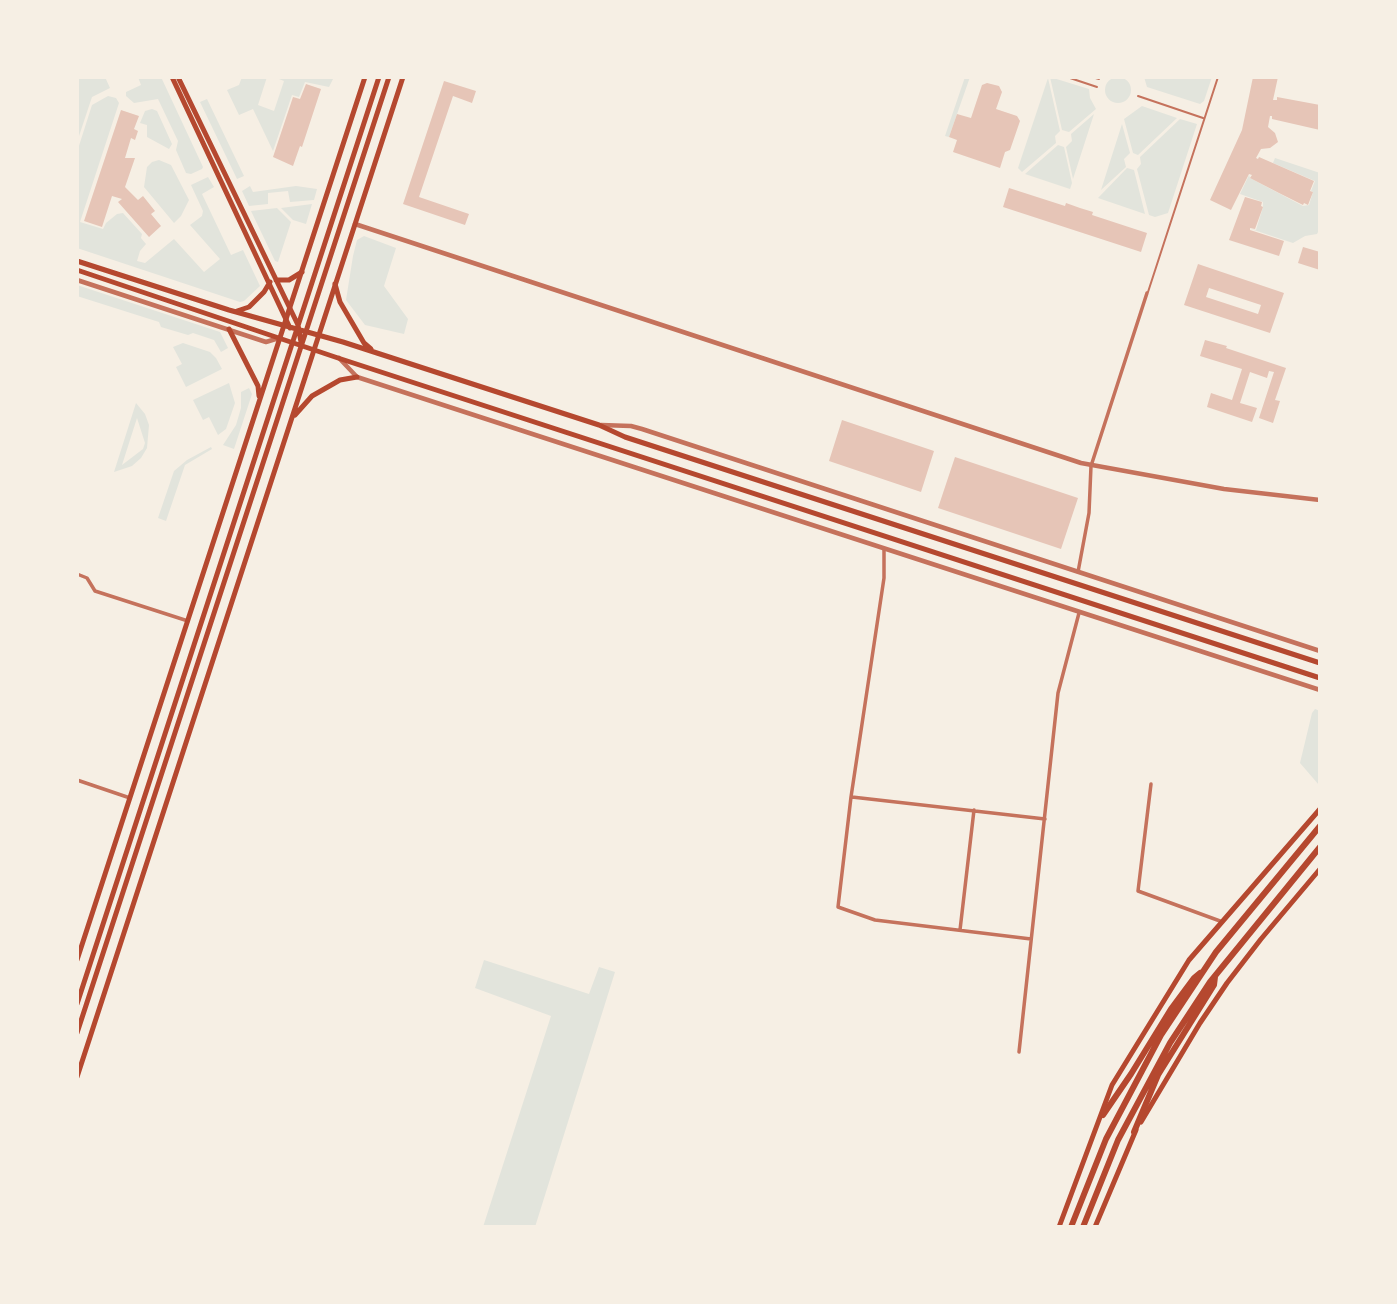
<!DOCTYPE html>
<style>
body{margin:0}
#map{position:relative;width:1397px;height:1304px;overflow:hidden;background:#f6efe4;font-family:"IBM Plex Sans",sans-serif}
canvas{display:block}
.frame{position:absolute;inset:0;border:79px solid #f6efe4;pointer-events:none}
</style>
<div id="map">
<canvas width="1397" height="1304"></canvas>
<div class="frame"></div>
</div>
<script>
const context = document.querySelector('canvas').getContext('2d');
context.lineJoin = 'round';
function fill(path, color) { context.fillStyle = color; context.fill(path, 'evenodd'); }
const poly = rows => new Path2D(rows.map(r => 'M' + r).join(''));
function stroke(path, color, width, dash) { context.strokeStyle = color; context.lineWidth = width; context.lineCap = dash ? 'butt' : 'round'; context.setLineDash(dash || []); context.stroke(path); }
const green = poly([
 '1105 90a13 13 0 1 1 26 0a13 13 0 1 1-26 0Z',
 [77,77,105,77,110,88,92,97,78,139],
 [138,77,161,77,203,167,202,169,191,174,186,173,176,150,178,141,158,99,134,103,126,96,126,92,141,85],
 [242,77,267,77,258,105,274,111,284,81,274,77,334,77,329,87,305,82,299,97,292,95,273,151,253,109,239,115,227,90,239,85],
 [965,77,970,77,949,137,945,136],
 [1050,77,1089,89,1090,98,1096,109,1069,132,1062,130],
 [1144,77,1212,77,1204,101,1200,104,1147,87],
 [1048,78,1060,131,1055,136,1056,143,1022,172,1018,168],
 [108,96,116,98,119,103,80,222,103,229,106,223,117,214,123,213,142,234,141,238,146,244,140,251,137,261,145,263,174,239,204,272,220,259,190,225,202,216,203,211,191,185,208,177,214,187,202,194,231,255,243,250,260,286,244,301,240,302,77,248,77,152,92,105],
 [207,99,244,176,237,179,200,102],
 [1142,106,1177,118,1138,155,1133,153,1124,119],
 [152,109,157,111,172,144,169,149,147,137,147,125,140,123,145,111],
 [1094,114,1073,179,1066,147,1072,141,1071,134],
 [1180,119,1197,124,1168,213,1155,217,1149,215,1137,169,1141,164,1140,157],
 [1122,124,1130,153,1124,159,1126,167,1101,190],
 [1058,145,1064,147,1072,183,1070,189,1025,174],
 [1275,158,1320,173,1320,228,1317,234,1305,236,1293,243,1251,229,1256,230,1263,207,1263,202,1240,194,1249,175,1250,178,1303,206,1309,205,1313,192,1311,191,1315,181,1273,163],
 [159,160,171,165,189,200,181,216,174,223,144,187,147,167,152,162],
 [1127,168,1134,170,1145,214,1098,198],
 [250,186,253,192,296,186,317,189,314,200,290,202,288,191,268,193,268,204,249,206,242,191],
 [312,204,306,224,293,220,281,208],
 [277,208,291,222,278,262,275,261,251,211],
 [364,236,396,248,384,286,408,319,404,334,365,325,346,300,353,256,357,240],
 [77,285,220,332,228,348,221,352,214,340,193,333,188,335,161,327,159,322,77,296],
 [183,343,210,352,216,358,222,369,186,387,176,367,182,364,173,347],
 [229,383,235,403,226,429,218,435,209,417,203,420,193,400],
 [249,388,252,394,234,449,223,445,236,425,241,408,241,392],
 [136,403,145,414,149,425,147,448,141,458,132,466,114,472],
 [137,418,145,443,143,449,122,465],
 [211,447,212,449,185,465,166,521,158,518,174,471,187,460],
 [1315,709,1320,711,1319,785,1300,763,1312,713],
 [484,960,589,994,599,967,615,972,535,1227,483,1227,551,1016,475,988]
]);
const building = poly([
 [1253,77,1278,77,1273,100,1277,100,1277,97,1320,105,1320,130,1272,119,1272,116,1270,116,1268,127,1275,133,1278,142,1270,148,1261,149,1256,158,1258,159,1259,157,1314,181,1310,191,1313,192,1308,205,1304,203,1303,205,1279,193,1250,178,1252,175,1249,174,1231,210,1210,200,1242,130],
 [444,81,476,91,472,103,453,96,419,197,469,214,465,225,403,204],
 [987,83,999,86,1002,92,996,109,1017,116,1020,121,1010,150,1005,152,1000,168,953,152,957,140,949,137,957,114,971,118,982,85],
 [306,84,321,89,302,147,300,146,293,166,273,157,293,97,300,99],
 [121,110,139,116,134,129,138,131,135,140,131,138,125,158,135,158,125,187,138,200,143,196,155,211,151,214,161,226,149,237,118,202,122,199,112,196,102,227,84,221],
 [1009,188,1065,206,1066,203,1080,208,1093,212,1092,215,1147,233,1141,252,1003,207],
 [1245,197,1262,202,1261,206,1263,207,1255,229,1250,228,1250,230,1284,241,1279,256,1229,240],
 [1303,247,1320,252,1320,270,1298,263],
 [1198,264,1284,293,1270,333,1184,305],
 [1209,288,1261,305,1258,314,1206,297],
 [1205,340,1227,346,1226,348,1286,368,1275,400,1280,401,1273,423,1259,418,1274,372,1269,371,1267,378,1250,372,1240,403,1257,408,1252,422,1207,407,1211,393,1232,400,1242,369,1200,356],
 [842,420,934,451,921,492,829,461],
 [955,457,1078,498,1061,549,938,508]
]);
const service = poly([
 [1067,77,1097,87],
 [1092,77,1099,79],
 [1138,96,1203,118],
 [1148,292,1218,77]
]);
const minor = poly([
 [884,549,884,578,851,797,838,907,875,920,1031,939],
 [1078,572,1089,513,1091,466,1147,293],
 [77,574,87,578,95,591,188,621],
 [77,780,130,798],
 [1151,784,1138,891,1220,921],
 [852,797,1045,819],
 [960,930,974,810],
 [1019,1052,1058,693,1079,613]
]);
const tertiary = poly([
 [355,224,1081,463,1224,489,1320,500],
 [77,280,266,342,279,338],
 [339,358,357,377,1320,690],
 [601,425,631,426,642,429,1320,651]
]);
const secondary = poly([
 [229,329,258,386,259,396],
 [295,415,312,396,340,380,357,377],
 [77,960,365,77],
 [77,1077,403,77]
]);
const primary = poly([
 [172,77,290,328],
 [178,77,298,325,301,342],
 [77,261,229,310,343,342,599,425,625,437,1320,663],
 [77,270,338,358,1320,678],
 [276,280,289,280,302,272],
 [335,284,340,302,364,343,371,349],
 [237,311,249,307,264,292,270,282],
 [77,1004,379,77],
 [77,1033,389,77],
 [1141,1122,1200,1023,1227,983,1261,939,1320,869],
 [1059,1227,1112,1085,1189,960,1320,809],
 [1095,1227,1136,1130]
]);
const trunk = poly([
 [1103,1115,1131,1074,1171,1009,1194,978,1200,973],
 [1134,1132,1158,1075,1214,985,1215,977],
 [1071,1227,1106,1139,1161,1035,1216,952,1320,826],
 [1083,1227,1118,1140,1170,1043,1210,982,1320,847]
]);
fill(green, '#e2e4dc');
fill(building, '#e6c5b7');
stroke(service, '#c5725c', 2);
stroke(minor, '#c5725c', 3.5);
stroke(tertiary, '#c5725c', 4.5);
stroke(secondary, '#b5482f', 5);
stroke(primary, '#b5482f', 5);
stroke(trunk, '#b5482f', 6);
</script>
